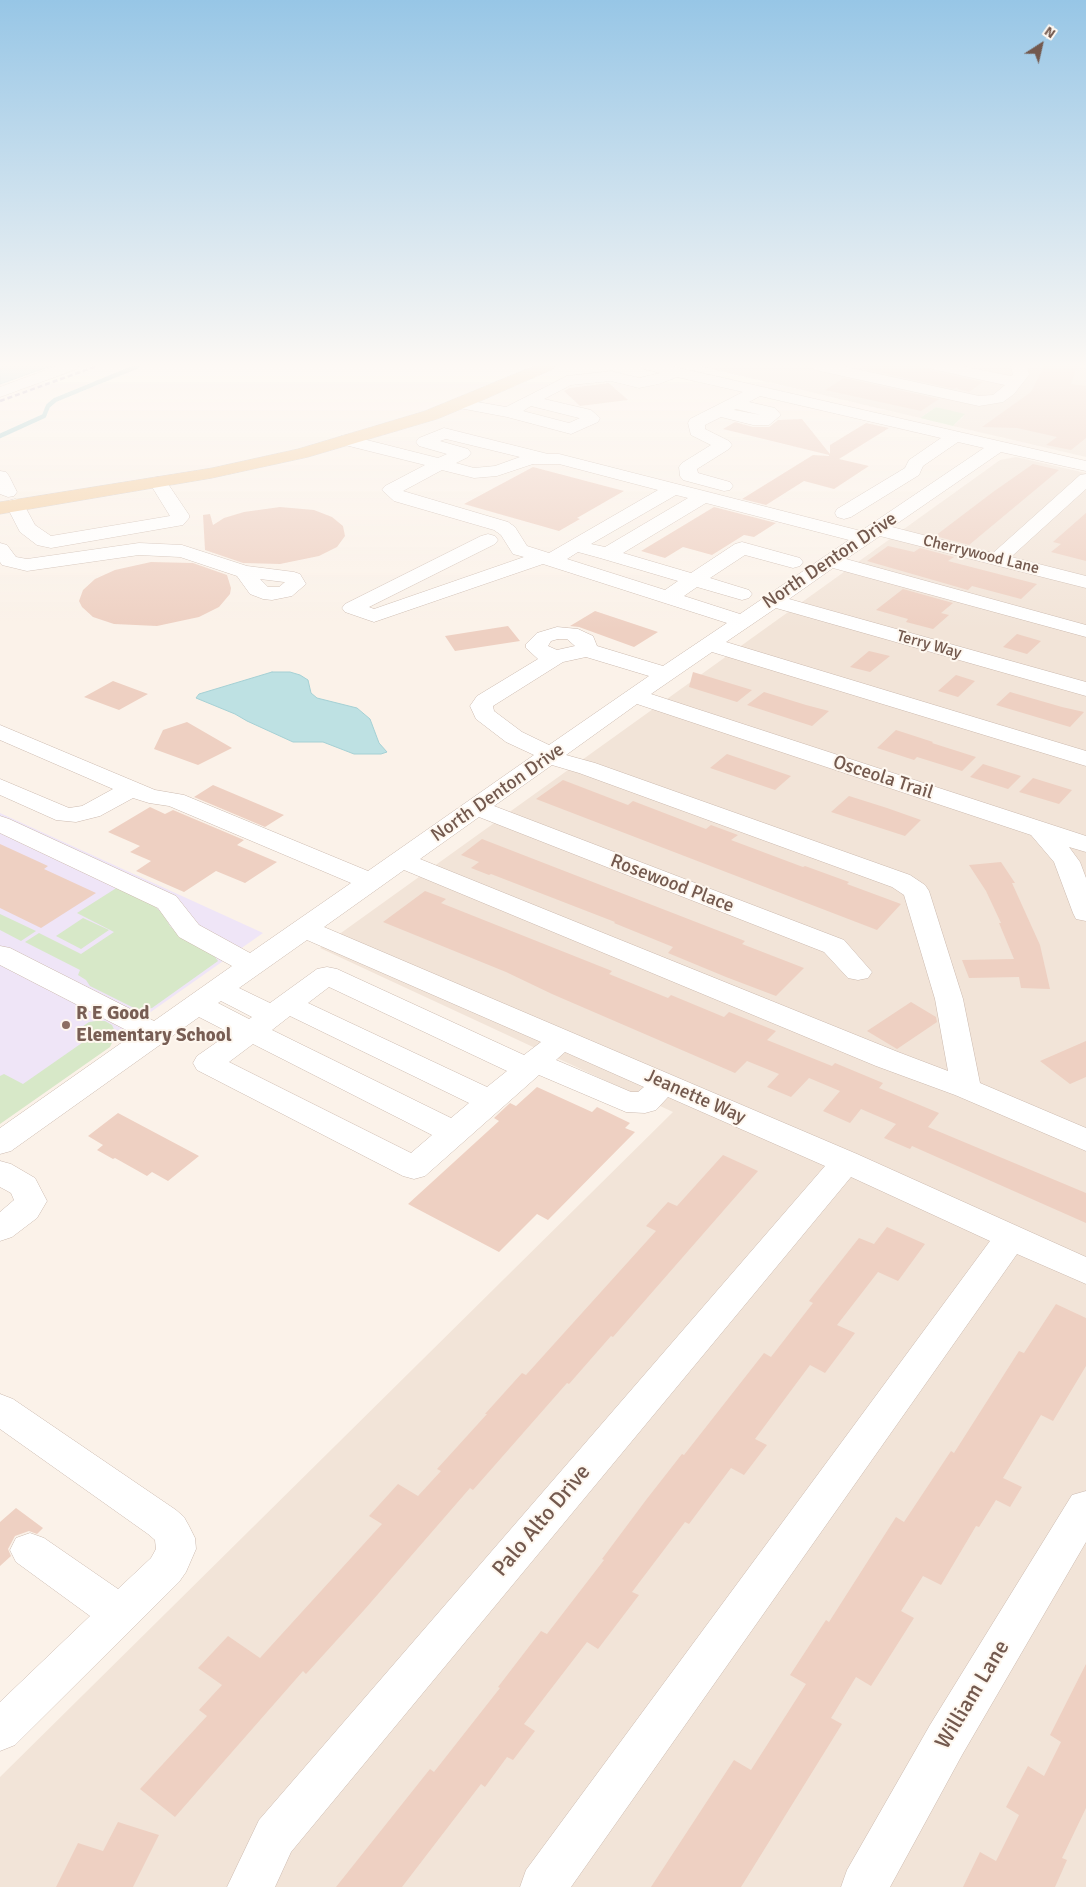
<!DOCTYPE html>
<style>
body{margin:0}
#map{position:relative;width:1086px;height:1887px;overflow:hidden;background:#fbf2e9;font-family:Signika,sans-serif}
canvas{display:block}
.north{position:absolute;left:1016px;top:20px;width:50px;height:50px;-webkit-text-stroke:4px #fef7ef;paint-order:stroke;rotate:35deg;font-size:14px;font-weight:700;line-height:20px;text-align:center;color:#73594e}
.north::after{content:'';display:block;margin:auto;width:18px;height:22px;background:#73594e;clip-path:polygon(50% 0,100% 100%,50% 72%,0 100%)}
</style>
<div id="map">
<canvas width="1086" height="1887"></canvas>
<div class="north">N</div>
</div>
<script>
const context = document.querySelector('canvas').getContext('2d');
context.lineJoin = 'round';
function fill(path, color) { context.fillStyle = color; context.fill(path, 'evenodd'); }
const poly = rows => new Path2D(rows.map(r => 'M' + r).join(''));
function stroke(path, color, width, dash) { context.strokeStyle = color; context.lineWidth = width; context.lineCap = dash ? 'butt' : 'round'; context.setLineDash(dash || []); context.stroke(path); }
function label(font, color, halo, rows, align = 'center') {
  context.font = font + ' Signika,sans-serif'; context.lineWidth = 4; context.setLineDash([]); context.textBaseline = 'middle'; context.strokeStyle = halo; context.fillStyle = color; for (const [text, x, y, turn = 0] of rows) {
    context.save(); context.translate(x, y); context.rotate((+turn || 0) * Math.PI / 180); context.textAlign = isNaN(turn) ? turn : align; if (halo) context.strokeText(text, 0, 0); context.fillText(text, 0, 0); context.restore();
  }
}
const residential = poly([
 [700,366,1086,366,1086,457,953,426,964,416,936,407,920,418],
 [1016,457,1086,473,1086,1887,0,1887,0,1777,673,1112,320,948,1000,460]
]);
const education = poly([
 [0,813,263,933,0,1118]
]);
const green = poly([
 [936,407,965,414,953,426,920,418],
 [118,887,151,903,163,914,170,926,182,938,212,953,218,961,152,1008,141,1010,132,1007,90,986,86,980,78,975,80,970,25,942,39,933,81,954,114,932,77,913],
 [0,914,36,931,21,941,0,930],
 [83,918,109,930,81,949,56,936],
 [96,1021,105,1021,112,1025,116,1034,110,1047,0,1124,0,1076,4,1074,23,1084,89,1038,76,1031,89,1022]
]);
const water = poly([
 [0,366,51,366,0,384,0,366],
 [272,672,290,672,300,675,308,680,311,693,317,698,357,708,370,719,379,743,387,752,381,754,354,754,323,742,293,742,247,721,235,714,196,698,199,694,272,672]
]);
const stream = poly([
 [0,436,44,416,48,406,55,400,138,366]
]);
const building = poly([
 [864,366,920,366,929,368,932,371,983,382,969,392,958,389,957,387,954,389,861,368],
 [1044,366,1077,366,1071,384,1086,386,1086,438,1071,450,1046,445,1057,437,1017,428,982,427,1031,392],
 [844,378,939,399,921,411,825,390],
 [609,383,628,400,580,406,564,391,569,388],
 [802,419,830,454,830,445,866,423,889,428,839,459,869,466,834,489,804,481,766,505,742,499,813,455,829,456,829,455,723,429,735,422,753,427,769,427,778,420],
 [1033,464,1059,470,969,545,935,536,993,492],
 [533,467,624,491,577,518,580,519,559,531,464,504],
 [280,507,314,510,332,517,343,526,345,536,337,547,319,556,280,564,243,563,205,550,203,515,210,514,213,525,224,518,244,512],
 [714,507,776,523,754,537,744,535,712,555,683,547,665,558,641,551],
 [1086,513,1086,561,1051,552,1061,544,1053,542],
 [888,546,914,552,920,548,954,557,948,561,1037,584,1021,599,972,586,968,590,867,561],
 [151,562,193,563,227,575,231,588,230,594,219,607,199,617,157,626,114,624,93,617,82,607,79,601,83,590,95,579,115,570],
 [903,589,953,603,941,613,949,615,933,629,906,622,908,619,876,610],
 [595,611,658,632,634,647,579,627,570,626],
 [508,626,520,641,455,651,445,636],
 [1017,634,1041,641,1027,654,1003,647],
 [869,651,890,656,870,672,850,667],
 [693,672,752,690,737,702,689,687],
 [956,675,975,681,958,697,938,691],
 [113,681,148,694,119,710,84,697],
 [764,692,806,705,829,711,812,726,747,705],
 [1010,692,1062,707,1084,712,1070,727,996,705],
 [187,722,232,748,198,765,154,749,163,730],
 [896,730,933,742,932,743,976,757,962,771,917,757,914,760,877,748],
 [727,754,791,776,775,790,710,768],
 [983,764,1021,776,1008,789,970,777],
 [1033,778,1072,790,1059,804,1019,792],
 [563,780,628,805,633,801,706,829,711,825,738,835,731,840,803,867,805,866,849,882,847,884,901,904,877,930,536,799],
 [213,785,284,815,265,827,194,797],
 [849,796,887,808,921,820,905,836,831,812],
 [150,807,165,814,173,810,244,840,237,845,277,862,245,883,216,871,184,892,136,871,151,861,130,852,140,846,108,832],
 [482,839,745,941,742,944,804,968,776,996,726,977,668,953,673,947,614,923,615,922,491,874,489,875,471,868,479,862,461,855],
 [0,844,48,866,44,869,96,893,41,928,0,908],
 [1001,862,1015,883,1012,883,1040,945,1050,989,1021,988,1019,977,969,978,962,960,1014,959,999,923,1001,923,986,891,969,865],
 [425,891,446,899,441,903,612,971,609,974,668,998,671,995,724,1017,729,1012,776,1031,767,1040,832,1066,835,1063,883,1083,879,1088,939,1113,928,1127,1086,1193,1086,1223,912,1146,910,1149,884,1138,896,1124,861,1109,850,1123,823,1111,840,1091,809,1078,791,1097,767,1087,779,1074,747,1061,735,1073,552,994,506,972,383,922],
 [911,1002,936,1017,937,1022,897,1049,867,1031],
 [1086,1041,1086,1077,1070,1084,1040,1061],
 [537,1087,592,1112,597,1107,630,1123,625,1128,635,1132,548,1220,537,1214,499,1252,408,1204,499,1121,494,1118,510,1103,516,1106],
 [118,1113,199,1156,168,1181,152,1172,147,1176,115,1158,113,1159,97,1150,103,1145,88,1136],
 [723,1155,758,1171,613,1337,611,1336,569,1384,567,1383,473,1490,470,1488,365,1609,306,1674,303,1671,175,1817,140,1789,207,1716,199,1710,222,1685,198,1668,228,1636,260,1658,382,1524,369,1516,398,1484,418,1496,441,1471,437,1469,487,1414,485,1414,522,1373,526,1375,656,1231,646,1226,668,1202,677,1206],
 [887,1227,925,1244,898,1281,878,1272,837,1325,855,1333,825,1373,810,1365,755,1439,767,1445,744,1475,731,1468,689,1524,685,1522,632,1592,639,1595,598,1649,587,1642,524,1724,535,1731,513,1760,507,1757,485,1787,481,1784,402,1887,336,1887,430,1769,434,1772,500,1688,498,1687,541,1631,547,1634,604,1560,602,1559,646,1500,682,1454,684,1455,764,1353,771,1357,813,1303,809,1301,859,1238,874,1244],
 [1056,1304,1086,1318,1086,1366,1053,1421,1041,1415,1003,1478,1022,1487,1010,1507,996,1500,979,1527,976,1526,941,1585,923,1576,901,1611,914,1618,871,1686,856,1677,831,1718,842,1724,741,1887,651,1887,734,1760,751,1770,806,1684,790,1675,826,1620,829,1622,896,1517,904,1522,951,1451,954,1453,1019,1351,1024,1353],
 [16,1508,43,1528,37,1534,29,1531,15,1536,8,1549,11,1556,0,1566,0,1522],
 [1086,1664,1086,1808,1062,1858,1067,1860,1055,1887,963,1887,980,1852,996,1861,1019,1815,1006,1807,1028,1766,1044,1776,1061,1742,1050,1735],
 [118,1822,159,1835,133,1887,56,1887,78,1843,103,1851]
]);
const minor = poly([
 [56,366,79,366,77,369,0,397,0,387,56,366],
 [642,366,671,366,1086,461,1086,471,1001,452,892,527,993,553,1080,475,1086,474,1086,489,1011,557,1086,576,1086,588,880,536,846,559,1086,625,1086,637,833,568,789,599,1086,682,1086,696,776,608,726,642,1086,751,1086,766,712,652,651,694,1086,836,1086,852,1069,847,1080,862,1086,878,1086,921,1076,919,1073,913,1054,862,1031,835,637,704,566,755,595,763,910,875,925,885,929,891,963,999,980,1083,1086,1128,1086,1151,955,1095,876,1066,404,870,324,927,857,1154,1086,1257,1086,1284,1017,1254,571,1887,520,1887,526,1870,990,1241,851,1177,291,1852,275,1887,227,1887,259,1820,825,1166,668,1097,656,1110,645,1113,626,1112,539,1075,425,1176,414,1179,403,1176,197,1070,193,1063,197,1056,230,1033,199,1017,11,1151,0,1154,0,1128,134,1034,0,965,0,946,10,948,154,1021,232,966,179,937,158,908,0,833,0,816,9,819,176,896,199,925,250,953,351,883,169,806,149,803,133,798,100,816,76,822,56,820,0,795,0,779,69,808,82,806,113,789,0,740,0,725,155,790,184,795,368,871,534,755,506,742,476,719,470,706,477,696,538,659,526,648,526,644,537,633,557,627,578,629,593,636,597,646,663,666,727,623,543,564,374,622,345,612,342,608,345,604,481,536,488,534,495,536,498,540,495,544,369,607,374,609,524,557,513,554,501,535,494,530,394,501,382,490,385,486,425,465,341,444,338,440,341,436,347,435,438,458,447,454,419,446,416,442,419,438,444,428,548,454,559,454,861,531,984,448,958,442,923,466,919,475,851,517,844,519,837,517,835,513,837,509,905,468,909,460,941,438,760,396,749,402,775,408,781,415,769,425,753,425,721,417,705,425,705,429,729,441,732,445,729,449,697,469,698,473,730,482,733,486,730,490,724,491,683,480,680,476,679,467,682,463,711,445,691,435,688,423,690,419,743,392,677,377,659,384,639,388,611,381,571,385,544,399,591,410,600,418,598,422,571,434,507,417,454,407,452,404,454,401,460,399,506,407,567,376,611,371,639,378,660,373,644,369,642,366],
 [531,406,579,418,580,418,569,423,523,411,531,406],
 [736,409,761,415,734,410,736,409],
 [446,439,520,457,495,466,474,468,456,463,468,457,471,453,468,449,440,441,446,439],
 [533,464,559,464,658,490,549,553,527,546,515,527,508,522,403,491,442,470,474,478,497,476,533,464],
 [676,495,688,498,605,547,591,544,676,495],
 [706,503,849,540,740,614,684,596,697,587,742,600,749,598,752,594,749,590,710,578,745,555,793,568,800,566,803,562,800,558,742,542,735,544,691,573,623,553,706,503],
 [578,552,600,558,678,581,665,590,567,559,578,552],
 [558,639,567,639,575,646,557,650,548,646,551,641,558,639],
 [586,657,649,676,549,745,522,732,494,711,493,706,563,662,586,657],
 [552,765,579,773,892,887,904,895,935,999,948,1071,898,1052,420,859,479,817,824,952,848,978,858,980,868,978,872,972,844,940,494,806,552,765],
 [307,940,541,1042,524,1055,337,969,327,967,317,969,270,1003,239,988,307,940],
 [329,987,507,1071,487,1087,308,1003,329,987],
 [221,1001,252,1017,249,1019,218,1003,221,1001],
 [290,1016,469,1103,451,1118,272,1030,290,1016],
 [253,1044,432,1135,411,1153,229,1062,253,1044],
 [565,1052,644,1087,638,1092,631,1092,556,1060,565,1052],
 [812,366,842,366,979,396,993,395,1005,385,932,369,930,366,961,366,1011,376,1013,375,1011,366,1027,366,1029,375,1014,394,1003,402,979,406,820,371,814,369,812,366],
 [0,471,6,472,9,476,17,492,14,496,8,497,0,494,0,471],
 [158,477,164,478,189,515,189,518,183,525,51,548,37,545,20,532,6,505,8,501,15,499,22,501,35,525,51,536,170,516,149,482,152,478,158,477],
 [0,543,7,545,16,557,27,559,139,543,182,545,247,566,294,572,300,574,306,584,292,596,272,600,263,599,250,594,237,576,180,557,139,555,27,571,2,565,0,562,0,543],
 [260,579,284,582,285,582,279,587,268,587,260,579],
 [0,1161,11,1164,35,1178,47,1201,37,1218,12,1237,0,1241,0,1212,14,1200,11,1193,0,1187,0,1161],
 [0,1394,13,1399,176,1510,184,1517,189,1526,195,1538,196,1549,186,1572,179,1582,15,1745,0,1751,0,1702,90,1616,16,1562,10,1550,16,1538,30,1533,44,1538,118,1589,151,1558,156,1549,155,1540,148,1534,0,1429,0,1394],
 [1086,1491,1086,1542,962,1755,890,1887,841,1887,847,1870,930,1725,1072,1495,1086,1491]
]);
const major = poly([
 [534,366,555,366,553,369,476,403,437,419,308,457,212,478,0,514,0,502,212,468,298,449,425,411,534,366]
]);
const rail = poly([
 [0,401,97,366]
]);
const markers = [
 [66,1025,5,"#8d6e63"]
];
const farStreetnames = [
 ["Cherrywood Lane",981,555,14],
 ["Terry Way",929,645,16]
];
const streetNames = [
 ["North Denton Drive",830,561,-34],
 ["Osceola Trail",883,778,18],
 ["North Denton Drive",498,793,-35],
 ["Rosewood Place",672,884,21],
 ["Jeanette Way",695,1097,24]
];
const educationNames = [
 ["R E Good",76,1014],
 ["Elementary School",76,1036]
];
const nearStreetnames = [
 ["Palo Alto Drive",542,1521,-50],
 ["William Lane",973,1695,-59]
];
fill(residential, '#f2e4d8');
fill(education, '#efe5f7');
fill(green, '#d7e8c8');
fill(water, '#bee1e3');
stroke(water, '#a5d0d4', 1);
stroke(stream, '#a5d0d4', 4.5);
fill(building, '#eed0c2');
stroke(minor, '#ccbaaf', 1);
stroke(major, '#d5cdca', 1);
fill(minor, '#fff');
fill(major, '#f4d1a7');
stroke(rail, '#b5a7c4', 2.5, [5, 3]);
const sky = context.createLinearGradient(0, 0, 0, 630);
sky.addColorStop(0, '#97c6e6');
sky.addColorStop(0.58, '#fdf9f5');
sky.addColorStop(1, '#fdf9f500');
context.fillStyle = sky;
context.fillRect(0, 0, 1086, 630);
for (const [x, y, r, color] of markers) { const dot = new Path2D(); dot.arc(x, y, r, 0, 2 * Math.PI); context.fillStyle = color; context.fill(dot); stroke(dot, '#fef7ef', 2); }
label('16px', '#73594e', '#fef7ef', farStreetnames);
label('19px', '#73594e', '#fef7ef', streetNames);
label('bold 19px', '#785e54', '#fef7ef', educationNames, 'left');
label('22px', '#73594e', '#fef7ef', nearStreetnames);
</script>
